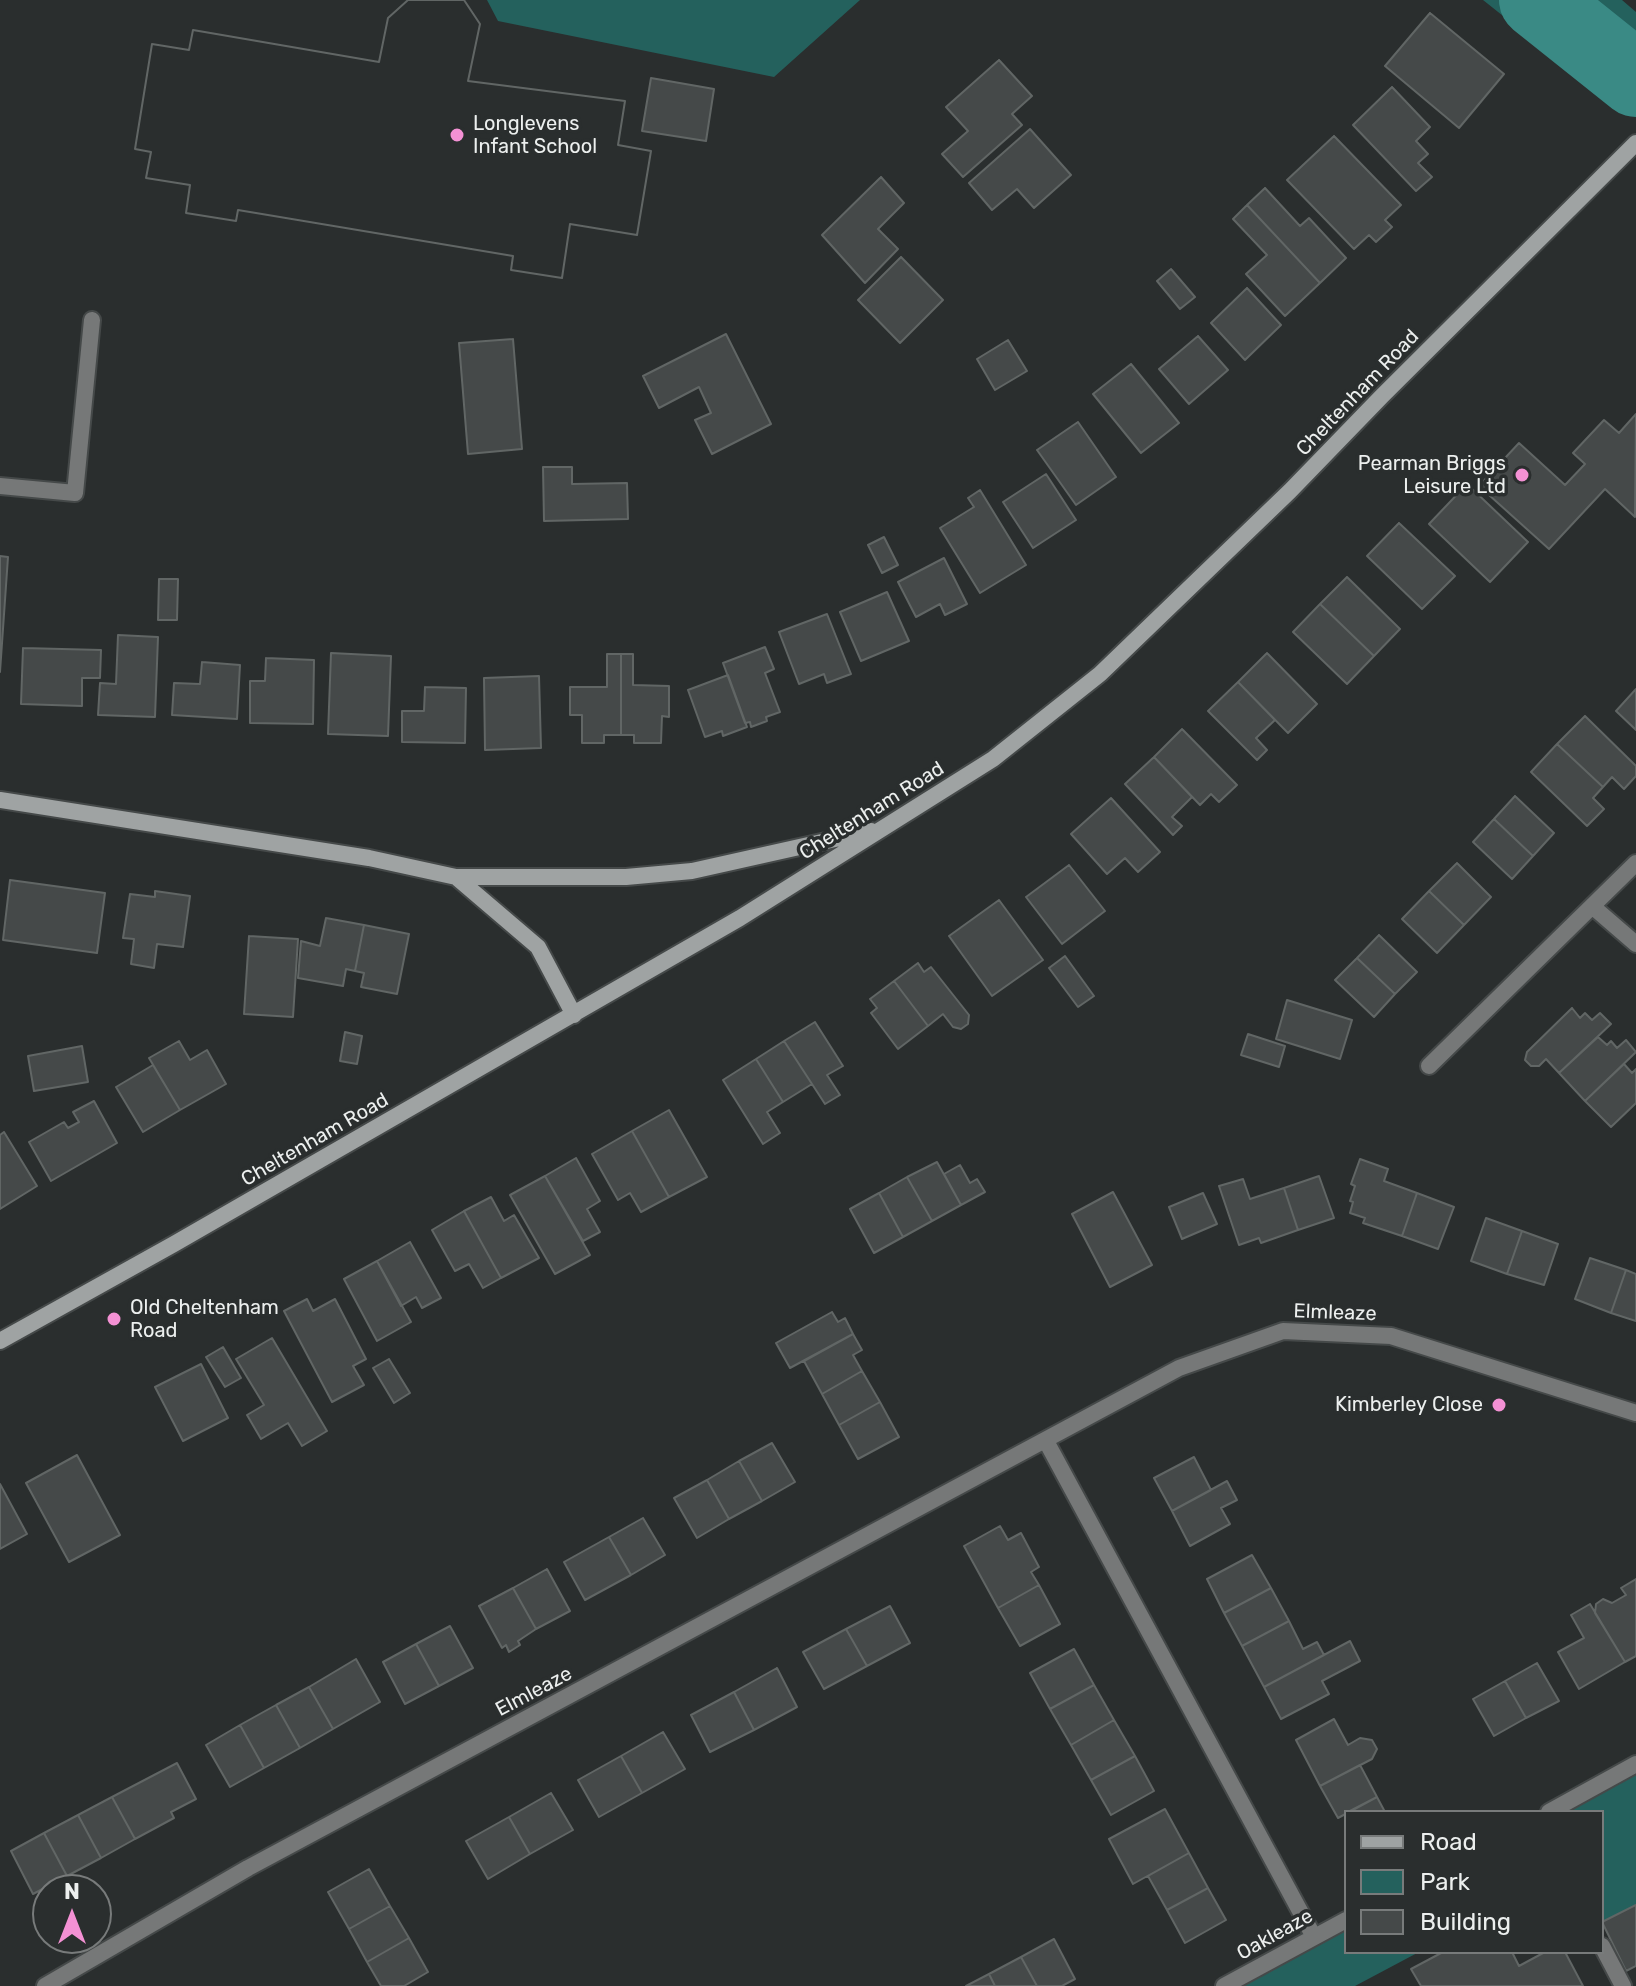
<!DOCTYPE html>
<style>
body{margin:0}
#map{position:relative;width:1636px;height:1986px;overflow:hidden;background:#2a2e2e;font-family:Rubik,sans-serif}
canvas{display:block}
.legend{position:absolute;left:1344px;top:1810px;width:260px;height:144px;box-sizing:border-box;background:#2a2e2e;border:2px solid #787b7b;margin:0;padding:10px 14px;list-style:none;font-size:24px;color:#ecefee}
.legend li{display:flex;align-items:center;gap:16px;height:40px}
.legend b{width:40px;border:2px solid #787b7b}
.north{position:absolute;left:32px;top:1874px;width:80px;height:80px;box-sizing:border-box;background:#2a2e2e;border:2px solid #787b7b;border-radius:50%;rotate:0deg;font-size:22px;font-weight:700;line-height:32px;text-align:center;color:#ecefee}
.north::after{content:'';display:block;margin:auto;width:28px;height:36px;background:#f491d4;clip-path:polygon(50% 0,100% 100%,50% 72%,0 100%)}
</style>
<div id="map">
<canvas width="1636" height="1986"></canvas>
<ul class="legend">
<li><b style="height:10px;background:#9fa3a3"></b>Road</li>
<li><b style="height:22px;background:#24615d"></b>Park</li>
<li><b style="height:22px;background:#454949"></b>Building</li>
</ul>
<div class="north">N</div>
</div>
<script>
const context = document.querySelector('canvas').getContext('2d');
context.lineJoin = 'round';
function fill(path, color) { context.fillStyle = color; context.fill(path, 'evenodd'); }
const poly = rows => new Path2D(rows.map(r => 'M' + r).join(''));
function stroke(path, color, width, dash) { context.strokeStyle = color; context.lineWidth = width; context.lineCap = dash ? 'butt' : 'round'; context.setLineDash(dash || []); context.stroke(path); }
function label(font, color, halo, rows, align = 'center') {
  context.font = font + ' Rubik,sans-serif'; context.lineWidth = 7; context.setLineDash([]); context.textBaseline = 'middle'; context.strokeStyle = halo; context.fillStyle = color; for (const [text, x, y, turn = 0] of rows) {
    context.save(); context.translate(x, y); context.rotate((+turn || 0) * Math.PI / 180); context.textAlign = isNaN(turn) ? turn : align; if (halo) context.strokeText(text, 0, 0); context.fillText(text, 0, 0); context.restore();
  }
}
const green = poly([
 [487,0,860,0,774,77,498,21],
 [1483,0,1622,0,1636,12,1636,93,1620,109],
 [1632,1768,1636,1774,1636,1905,1602,1922,1602,1812,1549,1812],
 [1346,1920,1346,1952,1419,1952,1355,1986,1224,1986]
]);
const river = poly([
 [1537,0,1636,79]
]);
const building = poly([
 [408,0,464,0,480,24,468,81,625,101,618,145,651,151,637,235,570,224,562,278,511,270,513,256,238,210,236,221,186,213,190,185,146,178,151,152,135,149,152,44,189,50,193,30,379,62,388,18,408,0],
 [408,0,464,0,480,24,468,81,625,101,618,145,651,151,637,235,570,224,562,278,511,270,513,256,238,210,236,221,186,213,190,185,146,178,151,152,135,149,152,44,189,50,193,30,379,62,388,18,408,0],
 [1430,13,1504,74,1459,128,1385,66,1430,13],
 [999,60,1032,96,1012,114,1022,125,963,177,942,154,968,131,946,107,999,60],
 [651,78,714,89,706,141,642,131,651,78],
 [1392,87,1430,127,1416,141,1428,154,1418,163,1432,177,1416,191,1353,125,1392,87],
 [1030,129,1071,175,1034,208,1017,189,992,210,969,183,1030,129],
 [1334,136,1401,205,1385,220,1392,227,1376,242,1369,235,1354,249,1287,180,1334,136],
 [881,177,904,203,878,229,898,249,865,283,822,235,881,177],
 [1265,188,1300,226,1309,218,1346,258,1320,283,1247,205,1265,188],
 [1247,205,1320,283,1285,316,1246,274,1267,255,1233,219,1247,205],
 [901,257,943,300,900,343,858,300,901,257],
 [1171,269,1195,297,1180,309,1157,281,1171,269],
 [1247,288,1281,325,1245,360,1211,323,1247,288],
 [726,334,771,424,712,454,695,420,711,413,699,387,659,408,643,376,726,334],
 [1198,336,1228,370,1189,404,1159,369,1198,336],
 [513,339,522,449,468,454,459,343,513,339],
 [1008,340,1027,371,995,390,977,359,1008,340],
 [1131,364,1179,423,1141,453,1093,394,1131,364],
 [1636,414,1635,517,1605,489,1549,549,1479,486,1519,443,1565,485,1585,464,1573,453,1604,420,1619,433,1636,414],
 [1078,422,1116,477,1076,505,1037,450,1078,422],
 [543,467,572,467,572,484,627,483,628,519,544,521,543,467],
 [1046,474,1076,520,1033,548,1003,502,1046,474],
 [1467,484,1528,542,1490,582,1429,524,1467,484],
 [980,490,1026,565,980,593,940,528,974,507,968,498,980,490],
 [1399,523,1455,576,1422,609,1367,556,1399,523],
 [884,537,898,565,882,573,868,545,884,537],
 [0,556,8,557,0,672,0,556],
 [944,558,967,604,945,615,940,604,916,617,898,582,944,558],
 [1347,577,1400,629,1374,656,1320,604,1347,577],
 [159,579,178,579,177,620,158,620,159,579],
 [887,592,909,641,861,661,840,612,887,592],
 [1320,604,1374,656,1347,684,1293,632,1320,604],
 [827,614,851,674,827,683,824,674,799,684,779,632,827,614],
 [118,635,158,637,155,717,98,715,100,683,116,684,118,635],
 [765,647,774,669,765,673,780,712,766,717,767,721,751,727,750,722,745,723,723,663,765,647],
 [23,648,101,650,100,678,82,678,82,706,21,704,23,648],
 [331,653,391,656,388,736,328,734,331,653],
 [1267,653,1317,704,1288,733,1238,682,1267,653],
 [607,654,621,654,621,735,604,735,604,743,582,743,582,715,570,715,570,687,607,687,607,654],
 [621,654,633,654,633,685,669,686,669,717,662,716,661,743,634,743,634,735,621,735,621,654],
 [266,658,314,660,313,724,250,723,250,681,265,681,266,658],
 [202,662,240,665,237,719,172,715,174,683,200,684,202,662],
 [728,675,747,727,723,736,722,731,705,737,688,690,728,675],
 [539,676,541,748,485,750,484,678,539,676],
 [1238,682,1275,720,1256,738,1267,750,1257,760,1208,711,1238,682],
 [425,687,466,688,465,743,402,742,402,711,424,711,425,687],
 [1636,689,1636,730,1616,711,1636,689],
 [1585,716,1636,766,1636,776,1624,789,1612,777,1603,787,1557,744,1585,716],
 [1182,729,1237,785,1219,802,1211,794,1200,805,1154,757,1182,729],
 [1557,744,1603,787,1593,798,1604,809,1587,826,1531,772,1557,744],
 [1154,757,1192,797,1172,817,1182,826,1173,835,1125,784,1154,757],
 [1515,796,1554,833,1533,856,1494,819,1515,796],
 [1111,798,1160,852,1138,872,1125,858,1107,874,1071,834,1111,798],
 [1494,819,1533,856,1512,879,1473,842,1494,819],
 [1457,863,1491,897,1464,925,1429,891,1457,863],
 [1069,865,1105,911,1062,944,1026,897,1069,865],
 [10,880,105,893,97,953,3,940,10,880],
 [155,891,190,896,183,947,157,944,154,968,131,964,134,939,123,938,130,894,155,897,155,891],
 [1429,891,1464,925,1437,953,1402,919,1429,891],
 [999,900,1043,960,992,996,949,936,999,900],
 [326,918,364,925,355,971,346,969,343,986,298,978,301,941,320,946,326,918],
 [364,925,409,934,397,994,361,987,364,973,355,971,364,925],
 [1379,935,1417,972,1395,994,1357,958,1379,935],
 [249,936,298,939,293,1017,244,1014,249,936],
 [1065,956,1094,996,1078,1007,1049,968,1065,956],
 [1357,958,1395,994,1374,1017,1335,980,1357,958],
 [918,963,924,972,931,967,969,1015,968,1024,961,1029,953,1027,943,1014,928,1026,894,981,918,963],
 [894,981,928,1026,898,1049,871,1013,877,1008,870,999,894,981],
 [1287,1000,1352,1020,1340,1059,1276,1039,1287,1000],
 [1572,1008,1580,1018,1585,1013,1592,1020,1600,1013,1611,1024,1559,1073,1546,1059,1539,1066,1531,1066,1525,1060,1527,1052,1572,1008],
 [815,1022,843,1066,827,1075,840,1095,825,1104,784,1041,815,1022],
 [345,1032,362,1036,357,1064,340,1061,345,1032],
 [1248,1034,1285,1046,1279,1067,1241,1055,1248,1034],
 [1598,1037,1607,1045,1611,1041,1617,1048,1626,1040,1636,1052,1585,1101,1559,1073,1598,1037],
 [179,1041,190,1060,207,1050,226,1084,180,1110,149,1058,179,1041],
 [784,1041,812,1084,783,1102,756,1059,784,1041],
 [82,1046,88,1082,34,1091,28,1056,82,1046],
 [756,1059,783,1102,767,1112,780,1133,763,1144,723,1080,756,1059],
 [1624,1064,1632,1073,1636,1069,1636,1103,1611,1127,1585,1101,1624,1064],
 [153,1065,180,1110,143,1132,116,1087,153,1065],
 [94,1101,117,1143,51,1181,29,1142,64,1122,68,1128,79,1122,73,1112,94,1101],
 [669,1110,707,1177,669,1197,632,1131,669,1110],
 [632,1131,669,1197,641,1212,630,1193,618,1200,592,1154,632,1131],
 [4,1132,37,1186,0,1209,0,1135,4,1132],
 [576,1158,600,1201,587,1209,600,1232,583,1241,545,1176,576,1158],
 [1360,1159,1388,1169,1384,1181,1417,1193,1402,1236,1363,1223,1365,1218,1350,1213,1353,1202,1350,1201,1355,1186,1351,1184,1360,1159],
 [937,1162,961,1205,932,1221,907,1177,937,1162],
 [960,1165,970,1183,977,1179,985,1192,961,1205,944,1174,960,1165],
 [545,1176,590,1255,555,1274,510,1195,545,1176],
 [1319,1176,1334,1218,1298,1230,1284,1188,1319,1176],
 [907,1177,932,1221,903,1237,879,1193,907,1177],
 [1243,1179,1250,1199,1284,1188,1298,1230,1261,1243,1259,1238,1239,1245,1219,1186,1243,1179],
 [1113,1192,1152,1265,1110,1287,1072,1214,1113,1192],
 [879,1193,903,1237,874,1253,850,1209,879,1193],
 [1203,1193,1217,1224,1182,1239,1169,1207,1203,1193],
 [1417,1193,1454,1207,1438,1249,1402,1236,1417,1193],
 [491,1197,504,1221,514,1215,539,1258,501,1278,464,1211,491,1197],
 [464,1211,501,1278,483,1288,469,1264,455,1271,432,1230,464,1211],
 [1486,1218,1522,1231,1507,1274,1471,1261,1486,1218],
 [1522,1231,1558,1244,1544,1285,1507,1274,1522,1231],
 [410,1242,441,1298,422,1308,416,1297,401,1306,377,1261,410,1242],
 [1590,1258,1626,1270,1611,1313,1575,1299,1590,1258],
 [377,1261,411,1322,377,1341,344,1279,377,1261],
 [1626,1270,1636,1274,1636,1321,1611,1313,1626,1270],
 [307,1299,313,1311,335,1299,366,1359,353,1366,364,1385,332,1402,284,1311,307,1299],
 [832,1312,838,1322,845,1318,853,1334,790,1368,776,1343,832,1312],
 [853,1334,862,1350,853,1355,862,1371,822,1394,804,1361,853,1334],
 [272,1338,327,1431,302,1446,288,1423,261,1439,247,1415,264,1405,236,1359,272,1338],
 [223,1347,241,1378,225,1387,206,1357,223,1347],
 [389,1359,410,1393,394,1403,373,1368,389,1359],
 [201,1364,228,1418,183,1441,155,1387,201,1364],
 [862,1371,880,1402,839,1425,822,1394,862,1371],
 [880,1402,899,1437,858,1459,839,1425,880,1402],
 [772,1443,795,1482,762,1501,739,1461,772,1443],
 [77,1455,120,1535,69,1562,26,1483,77,1455],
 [1194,1457,1211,1490,1172,1511,1154,1478,1194,1457],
 [739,1461,762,1501,729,1519,707,1480,739,1461],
 [707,1480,729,1519,697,1538,674,1498,707,1480],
 [1227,1481,1237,1500,1221,1508,1230,1524,1190,1546,1172,1511,1227,1481],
 [0,1484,27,1534,0,1549,0,1484],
 [643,1518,665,1555,631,1575,609,1537,643,1518],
 [1000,1526,1008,1540,1021,1533,1039,1567,1031,1572,1039,1585,998,1608,964,1546,1000,1526],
 [609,1537,631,1575,585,1600,564,1562,609,1537],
 [1252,1555,1271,1588,1224,1613,1207,1579,1252,1555],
 [547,1569,570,1611,536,1629,513,1588,547,1569],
 [1636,1579,1636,1656,1625,1662,1595,1613,1596,1604,1603,1599,1612,1603,1626,1595,1621,1588,1636,1579],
 [1039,1585,1060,1624,1020,1646,998,1608,1039,1585],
 [513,1588,536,1629,518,1641,520,1645,509,1652,506,1645,502,1648,479,1606,513,1588],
 [1271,1588,1289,1621,1242,1646,1224,1613,1271,1588],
 [1590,1604,1625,1662,1579,1689,1558,1652,1584,1638,1571,1615,1590,1604],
 [890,1606,910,1643,867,1666,846,1629,890,1606],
 [1289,1621,1303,1649,1317,1642,1324,1655,1264,1687,1242,1646,1289,1621],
 [450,1626,473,1668,439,1686,416,1644,450,1626],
 [846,1629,867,1666,824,1689,803,1652,846,1629],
 [1350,1641,1360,1661,1322,1681,1329,1694,1281,1719,1264,1687,1350,1641],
 [416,1644,439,1686,405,1704,383,1662,416,1644],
 [1074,1649,1094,1685,1050,1709,1030,1673,1074,1649],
 [356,1659,380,1702,333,1729,309,1687,356,1659],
 [1537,1663,1559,1701,1526,1718,1505,1681,1537,1663],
 [777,1668,797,1707,754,1730,734,1692,777,1668],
 [1505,1681,1526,1718,1494,1736,1473,1699,1505,1681],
 [1094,1685,1114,1720,1071,1745,1050,1709,1094,1685],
 [309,1687,333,1729,300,1748,276,1705,309,1687],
 [734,1692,754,1730,710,1752,691,1715,734,1692],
 [276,1705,300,1748,264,1768,240,1725,276,1705],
 [1334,1719,1348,1745,1360,1738,1372,1740,1377,1749,1372,1759,1320,1786,1296,1740,1334,1719],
 [1114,1720,1135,1756,1091,1780,1071,1745,1114,1720],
 [240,1725,264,1768,230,1787,206,1745,240,1725],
 [663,1732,685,1769,642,1793,621,1756,663,1732],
 [621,1756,642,1793,599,1817,578,1780,621,1756],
 [1135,1756,1154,1791,1111,1815,1091,1780,1135,1756],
 [177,1763,196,1799,171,1812,174,1818,135,1839,112,1797,177,1763],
 [1360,1765,1377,1797,1338,1818,1320,1786,1360,1765],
 [551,1793,573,1830,530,1854,509,1817,551,1793],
 [112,1797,135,1839,101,1858,78,1815,112,1797],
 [1377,1797,1385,1812,1348,1812,1377,1797],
 [1165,1809,1189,1853,1133,1884,1109,1839,1165,1809],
 [78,1815,101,1858,67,1876,44,1833,78,1815],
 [509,1817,530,1854,488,1879,466,1841,509,1817],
 [44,1833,67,1876,33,1894,11,1851,44,1833],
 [1189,1853,1208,1888,1167,1910,1148,1876,1189,1853],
 [369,1869,390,1906,349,1929,328,1892,369,1869],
 [1208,1888,1226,1920,1185,1943,1167,1910,1208,1888],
 [1636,1905,1636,1966,1626,1971,1602,1922,1636,1905],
 [390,1906,409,1938,367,1962,349,1929,390,1906],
 [409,1938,428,1972,404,1986,381,1986,367,1962,409,1938],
 [1054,1939,1075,1979,1062,1986,1037,1986,1021,1957,1054,1939],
 [1443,1952,1512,1952,1519,1966,1545,1952,1565,1952,1583,1986,1421,1986,1411,1969,1443,1952],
 [1021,1957,1037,1986,995,1986,989,1974,1021,1957],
 [989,1974,995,1986,966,1986,989,1974]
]);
const lane = poly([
 [0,486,75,493,92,320],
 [1602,1946,1623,1986]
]);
const street = poly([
 [1592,906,1636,944],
 [1429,1066,1636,863],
 [1046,1441,1314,1937],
 [1549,1812,1636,1764],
 [45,1986,248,1868,1179,1368,1283,1331,1391,1336,1636,1413],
 [1224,1986,1346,1920]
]);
const secondary = poly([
 [0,800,369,858,456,877,626,877,692,871,871,831],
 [456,877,538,947,574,1015],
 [0,1341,174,1244,740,918,993,759,1100,674,1290,491,1382,396,1636,143]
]);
const markers = [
 [457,135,8,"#f491d4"],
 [1522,475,8,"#f491d4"],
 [114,1319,8,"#f491d4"],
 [1499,1405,8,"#f491d4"]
];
const poiNames = [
 ["Longlevens",473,124],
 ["Infant School",473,147],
 ["Pearman Briggs",1506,464,"right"],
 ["Leisure Ltd",1506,487,"right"],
 ["Old Cheltenham",130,1308],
 ["Road",130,1331],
 ["Kimberley Close",1483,1405,"right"]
];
const streetNames = [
 ["Cheltenham Road",1358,393,-46],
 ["Cheltenham Road",872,811,-32],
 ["Cheltenham Road",315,1140,-30],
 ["Elmleaze",1335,1313,2],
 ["Elmleaze",534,1692,-28],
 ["Oakleaze",1275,1935,-29]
];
fill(green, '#24615d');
stroke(river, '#3a8a85', 76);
fill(building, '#454949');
stroke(building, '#616665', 2);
stroke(lane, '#454949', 20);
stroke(street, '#454949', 20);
stroke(secondary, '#454949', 20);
stroke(lane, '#767878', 16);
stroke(street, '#767878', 16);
stroke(secondary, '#9fa3a3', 16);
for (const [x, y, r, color] of markers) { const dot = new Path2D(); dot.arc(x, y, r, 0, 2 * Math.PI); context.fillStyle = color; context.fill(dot); stroke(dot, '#2a2e2e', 3); }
label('20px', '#ecefee', '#2a2e2e', poiNames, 'left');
label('20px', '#ecefee', '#2a2e2e', streetNames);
</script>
